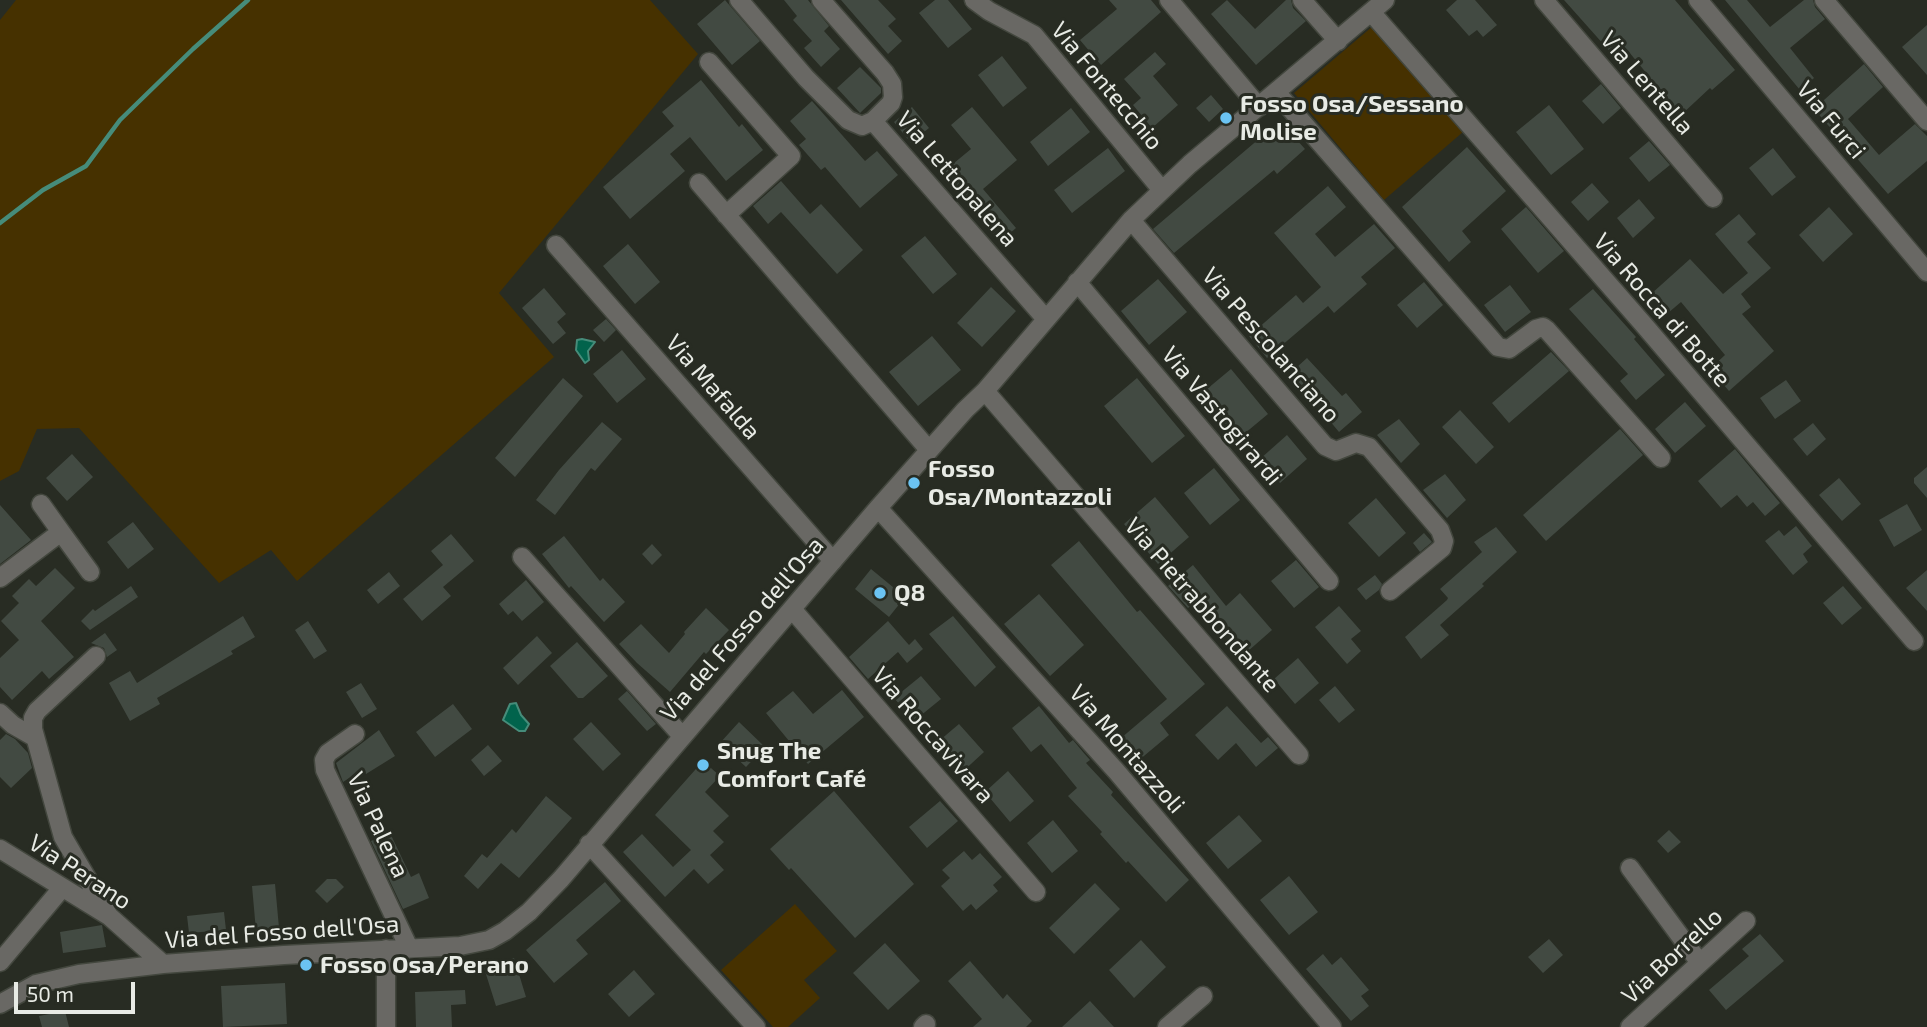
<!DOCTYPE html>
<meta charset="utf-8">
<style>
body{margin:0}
#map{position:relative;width:1927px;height:1027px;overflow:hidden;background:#282c23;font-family:"Exo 2",sans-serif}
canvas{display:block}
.scale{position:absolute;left:14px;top:982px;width:121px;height:32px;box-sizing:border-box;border:4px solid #e8ebe5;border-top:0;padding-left:9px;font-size:21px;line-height:24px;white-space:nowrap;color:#e8ebe5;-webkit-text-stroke:5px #282c23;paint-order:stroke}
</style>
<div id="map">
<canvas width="1927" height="1027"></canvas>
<div class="scale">50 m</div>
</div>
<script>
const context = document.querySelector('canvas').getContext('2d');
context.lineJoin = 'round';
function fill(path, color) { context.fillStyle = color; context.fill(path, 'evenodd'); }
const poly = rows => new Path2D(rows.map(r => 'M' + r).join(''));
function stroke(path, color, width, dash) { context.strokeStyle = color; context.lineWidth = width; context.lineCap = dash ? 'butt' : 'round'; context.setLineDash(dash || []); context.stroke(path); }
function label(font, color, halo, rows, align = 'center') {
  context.font = font + ' "Exo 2",sans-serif'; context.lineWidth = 6; context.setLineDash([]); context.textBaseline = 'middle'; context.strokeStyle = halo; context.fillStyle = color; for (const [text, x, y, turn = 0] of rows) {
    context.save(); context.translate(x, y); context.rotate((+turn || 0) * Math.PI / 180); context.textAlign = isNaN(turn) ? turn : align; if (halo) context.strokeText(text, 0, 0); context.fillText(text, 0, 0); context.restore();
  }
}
const green = poly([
 [16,0,650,0,698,54,499,293,554,357,297,581,271,550,219,583,79,428,37,429,19,471,0,481,0,20],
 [1373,26,1463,132,1384,200,1294,93],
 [795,904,837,951,804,980,820,998,788,1027,773,1027,721,970]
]);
const water = poly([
 [582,339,595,342,588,351,589,360,585,363,576,350,577,340,582,339],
 [516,703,521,715,529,724,525,731,519,731,503,720,510,704,516,703]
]);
const stream = poly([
 [0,223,43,190,86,166,120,120,193,49,248,0]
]);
const building = poly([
 [725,0,760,41,732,65,697,24],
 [784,0,808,0,829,26,824,31,840,49,821,67,804,48,812,41,793,20,797,16],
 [841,0,878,0,896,19,888,26,902,41,888,54],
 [935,0,948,0,972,29,948,48,919,13],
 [1109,0,1151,0,1161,12,1101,65,1080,40,1117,9],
 [1227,0,1255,29,1286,0,1291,0,1293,8,1306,21,1256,65,1211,14],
 [1457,0,1475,0,1497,25,1483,37,1477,30,1469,36,1446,10],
 [1564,0,1675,0,1735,70,1712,90,1710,88,1681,115,1624,46,1613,55],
 [1725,0,1747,0,1770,27,1804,0,1813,0,1815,7,1825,19,1790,48,1814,78,1800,90],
 [1927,25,1927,75,1902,47],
 [1155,52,1166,64,1153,76,1178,105,1152,128,1133,105,1141,98,1124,79],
 [1002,56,1027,88,1003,107,978,75],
 [1864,64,1883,87,1848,119,1879,155,1915,124,1927,136,1927,161,1888,194,1814,109],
 [860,67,881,88,881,93,860,113,837,88],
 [701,80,739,127,742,124,763,150,726,181,690,137,670,154,685,171,630,219,603,187,674,126,662,112],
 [1601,84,1621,108,1603,124,1582,101],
 [1211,95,1223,109,1209,122,1196,108],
 [812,101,865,161,877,151,898,175,860,208,825,167,821,170,799,145,806,139,790,121],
 [1549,105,1584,149,1551,175,1516,132],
 [912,107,929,128,911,143,894,122],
 [972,107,1017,160,983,189,1016,228,1000,242,942,173,971,149,951,125],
 [1071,108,1090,132,1048,166,1030,142],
 [1280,121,1305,149,1277,174,1274,170,1174,253,1153,229],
 [1649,141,1670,165,1649,182,1629,158],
 [1467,147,1506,191,1462,231,1471,242,1449,262,1402,207],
 [1108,148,1125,171,1072,213,1054,190],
 [1773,148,1796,177,1772,196,1749,168],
 [781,181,810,214,821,204,863,250,837,274,781,212,768,224,753,206],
 [1592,183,1609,202,1588,221,1571,202],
 [1328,186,1346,207,1315,234,1335,257,1374,224,1395,248,1361,277,1367,284,1334,313,1328,306,1267,358,1249,336,1296,295,1303,303,1321,287,1274,233],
 [1639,199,1655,218,1633,238,1617,218],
 [1526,207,1564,251,1538,273,1501,229],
 [1829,207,1853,234,1823,262,1799,235],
 [1739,214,1756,234,1747,242,1771,268,1741,294,1751,307,1742,314,1774,351,1729,391,1710,369,1725,355,1681,302,1668,313,1651,294,1690,259,1723,294,1748,273,1715,234],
 [925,236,957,274,933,294,901,256],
 [628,244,660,282,635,304,603,266],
 [1158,279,1187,312,1149,345,1121,311],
 [1424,282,1443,305,1417,328,1397,305],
 [1510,285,1531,312,1505,332,1484,305],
 [991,287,1016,311,982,347,957,323],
 [544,288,566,314,557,322,566,333,553,344,522,308],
 [1593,289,1636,337,1634,339,1665,375,1636,400,1620,381,1628,374,1569,309],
 [606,319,616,330,604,342,593,330],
 [932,336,961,370,918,406,889,372],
 [622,350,646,379,617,403,593,374],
 [1551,352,1569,371,1509,423,1492,403],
 [1307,358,1342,396,1346,393,1362,412,1339,432,1309,396,1307,398,1287,376],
 [1231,369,1268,414,1238,439,1201,394],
 [563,378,583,396,515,477,495,458],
 [1137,378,1185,436,1152,463,1104,406],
 [1786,380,1801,401,1775,419,1760,398],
 [1685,402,1706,426,1675,453,1655,429],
 [1460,410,1494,447,1476,464,1442,427],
 [1399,419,1420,444,1401,463,1377,435],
 [602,422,622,439,595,471,591,468,555,515,536,500,559,470],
 [1813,423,1826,439,1807,456,1793,439],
 [1620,429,1643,455,1546,541,1523,515],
 [1287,435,1307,459,1280,483,1260,459],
 [1735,449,1780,503,1765,516,1753,502,1747,507,1737,495,1721,508,1698,481],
 [72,454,93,477,67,501,46,478],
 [1927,467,1927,498,1914,483,1914,478],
 [1214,468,1240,500,1210,525,1184,493],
 [1445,474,1466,500,1447,518,1423,490],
 [1839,478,1861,504,1842,521,1819,495],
 [1155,497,1189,537,1158,564,1124,524],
 [1376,498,1406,533,1379,557,1348,523],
 [1907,504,1922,530,1894,547,1879,520],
 [0,505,31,540,0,564],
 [133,522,154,549,128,569,107,542],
 [1796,526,1812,546,1803,554,1808,562,1793,575,1765,541,1779,530,1784,536],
 [1496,527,1517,552,1482,584,1484,586,1440,625,1449,635,1421,659,1405,637,1447,600,1448,598,1440,589,1482,552,1474,542],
 [1424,533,1432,542,1420,552,1413,543],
 [451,534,474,561,443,587,451,596,422,621,403,599,443,565,431,551],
 [564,536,600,581,603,578,625,602,604,622,571,586,569,588,542,554],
 [1079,541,1137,612,1140,610,1205,684,1160,723,1169,735,1132,766,1114,744,1167,699,1051,565],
 [652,544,662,555,652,565,642,554],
 [1296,560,1319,587,1294,608,1271,581],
 [1193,565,1226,606,1240,593,1272,630,1247,652,1199,599,1188,608,1168,586],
 [55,568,75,588,41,621,74,657,49,679,42,671,12,700,0,687,0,658,19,640,1,621,19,603,12,596,29,579,36,586],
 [871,569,905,597,889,617,855,589],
 [1927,570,1927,611,1906,588],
 [389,572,400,586,378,604,367,590],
 [1375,575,1382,584,1379,590,1366,600,1357,589],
 [526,580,544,602,522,621,513,611,508,615,499,604],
 [131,586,138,597,90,630,81,621,93,609,95,611],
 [1843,586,1862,608,1842,625,1823,603],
 [1039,594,1084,645,1050,676,1004,624],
 [1339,606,1361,631,1351,639,1361,651,1347,664,1315,627],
 [706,608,729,630,706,654,704,652,670,692,637,663,619,644,641,624,669,653,685,634,684,632],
 [243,616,255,637,231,651,233,654,157,698,160,704,130,721,109,683,130,671,137,683],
 [953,616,996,667,975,687,929,634],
 [308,621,327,651,314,659,295,630],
 [888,621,909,645,915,639,923,649,907,663,898,652,868,679,849,657],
 [105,633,117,650,107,657,104,648,91,643],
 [537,636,552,653,518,685,503,668],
 [577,642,608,676,583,698,578,698,550,666],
 [1298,658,1319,683,1295,704,1274,679],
 [921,676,941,699,914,721,894,698],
 [361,683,377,709,362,718,346,692],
 [1335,686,1355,710,1339,723,1319,700],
 [842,690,864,717,808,764,766,713,793,691,813,714],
 [627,691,656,724,647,731,618,699],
 [453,704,472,729,435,757,416,732],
 [1039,706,1069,743,1073,740,1083,752,1090,760,1086,763,1113,792,1111,795,1189,880,1166,902,1128,861,1126,863,1100,834,1102,832,1068,796,1077,788,1041,744,1031,752,1012,728],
 [1227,706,1261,743,1268,737,1278,748,1256,767,1236,743,1218,760,1195,735],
 [591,722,621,754,603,771,573,739],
 [739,722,765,747,746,767,720,743],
 [959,724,984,752,959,775,933,746],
 [379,730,395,756,366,774,363,769,343,782,336,763],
 [6,734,15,739,28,753,32,768,11,788,0,777,0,740],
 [488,745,502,761,484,776,471,760],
 [703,761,720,776,705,792,729,816,713,831,724,842,710,855,724,870,708,884,694,869,665,897,623,852,642,834,673,867,691,850,655,815],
 [1008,771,1034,801,1010,822,985,792],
 [834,791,914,884,855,938,791,868,789,870,770,849],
 [546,796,572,818,519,878,501,863,478,889,464,876,482,854,487,858,512,829,516,833],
 [940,801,958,821,927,848,909,827],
 [1239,815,1262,841,1228,869,1206,843],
 [1053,820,1078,851,1052,873,1027,843],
 [1669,830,1681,842,1668,853,1657,841],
 [390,833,411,877,419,873,429,898,403,909,371,841],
 [964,851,972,860,980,853,1002,877,993,885,998,891,976,910,971,904,963,911,941,886,950,878,942,870],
 [1289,876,1318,912,1289,935,1260,900],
 [327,879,336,879,344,887,327,903,315,891],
 [605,882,621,901,576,940,588,954,554,983,526,950],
 [1095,883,1120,909,1074,954,1049,928],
 [275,884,279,928,256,931,252,886],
 [224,912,226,930,189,933,187,916],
 [102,925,106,947,63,953,60,932],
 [1760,934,1784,961,1726,1010,1709,990,1749,956,1742,949],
 [1549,939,1563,955,1543,973,1528,957],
 [1141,940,1166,967,1134,998,1109,970],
 [885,943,920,981,888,1010,853,973],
 [1323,954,1332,965,1341,957,1369,990,1361,996,1369,1006,1351,1021,1306,969],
 [514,958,526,997,496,1006,484,968],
 [970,961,1003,999,1007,994,1032,1021,1026,1027,973,1027,982,1019,948,981],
 [634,970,655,994,629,1017,608,994],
 [285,983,287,1024,223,1027,221,986],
 [465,990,466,1004,451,1005,452,1027,416,1027,415,992],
 [1090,1001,1114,1027,1062,1027],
 [65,1011,69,1027,42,1027,39,1016]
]);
const minor = poly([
 [739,0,806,78,848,120,862,126,873,121,1045,318],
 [821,0,885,73,892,84,893,97,891,103,873,121],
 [974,0,989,11,1034,35,1161,189],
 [1169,0,1259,107],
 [1302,0,1338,41],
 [1544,0,1713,198],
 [1698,0,1927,272],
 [1824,0,1927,121],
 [1371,12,1644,325,1914,641],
 [709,62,791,156,726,215],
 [1276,92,1498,347,1509,349,1536,329,1543,327,1547,330,1661,458],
 [699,183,929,450],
 [1131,220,1325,446,1336,451,1356,443,1369,447,1440,530,1444,541,1442,548,1390,591],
 [556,245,833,561],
 [1077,282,1329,581],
 [985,391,1299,755],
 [41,504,61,532],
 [878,508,1117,772,1332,1027],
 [522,557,682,736],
 [0,578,61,532,90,572],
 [792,609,1036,892],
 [96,656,37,711,33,718,33,729,63,837,109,916],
 [0,713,13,725,34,737],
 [355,734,328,753,324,760,325,770,409,948],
 [589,844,756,1027],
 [0,849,109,916,163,964],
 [1630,868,1700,963],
 [0,962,62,888],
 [0,1004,36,984,79,974,163,964,284,955,460,946,489,940,505,931,529,912,561,879,878,508,965,410,985,391,1131,220,1190,164,1385,0],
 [386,1027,386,949],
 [923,1027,926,1024],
 [1167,1027,1203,996],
 [1630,1027,1746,921]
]);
const markers = [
 [1226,118,7,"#6bc3f2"],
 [914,483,7,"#6bc3f2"],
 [880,593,7,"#6bc3f2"],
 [703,765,7,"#6bc3f2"],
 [306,965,7,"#6bc3f2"]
];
const streetNames = [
 ["Via Lentella",1647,83,49],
 ["Via Fontecchio",1107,86,50],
 ["Via Furci",1831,120,50],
 ["Via Lettopalena",957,179,49],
 ["Via Rocca di Botte",1662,310,49],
 ["Via Pescolanciano",1271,345,49],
 ["Via Mafalda",713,387,49],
 ["Via Vastogirardi",1222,416,50],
 ["Via Pietrabbondante",1202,605,49],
 ["Via del Fosso dell'Osa",742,629,-49],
 ["Via Roccavivara",933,735,49],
 ["Via Montazzoli",1127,749,49],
 ["Via Palena",378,825,65],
 ["Via Perano",80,872,33],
 ["Via del Fosso dell'Osa",282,932,-4],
 ["Via Borrello",1672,956,-43]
];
const poiNames = [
 ["Fosso Osa/Sessano",1240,104],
 ["Molise",1240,132],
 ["Fosso",928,469],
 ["Osa/Montazzoli",928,497],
 ["Q8",894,593],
 ["Snug The",717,751],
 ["Comfort Café",717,779],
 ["Fosso Osa/Perano",320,965]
];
fill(green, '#463100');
fill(water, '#01634c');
stroke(water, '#468c7a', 2);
stroke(stream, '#468c7a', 4.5);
fill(building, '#424a42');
stroke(minor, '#43473e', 21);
stroke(minor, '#696864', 18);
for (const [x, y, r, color] of markers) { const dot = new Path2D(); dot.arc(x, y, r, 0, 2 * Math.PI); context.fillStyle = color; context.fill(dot); stroke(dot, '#282c23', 2.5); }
label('24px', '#e8ebe5', '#282c23', streetNames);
label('bold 24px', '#e8ebe5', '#282c23', poiNames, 'left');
</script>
